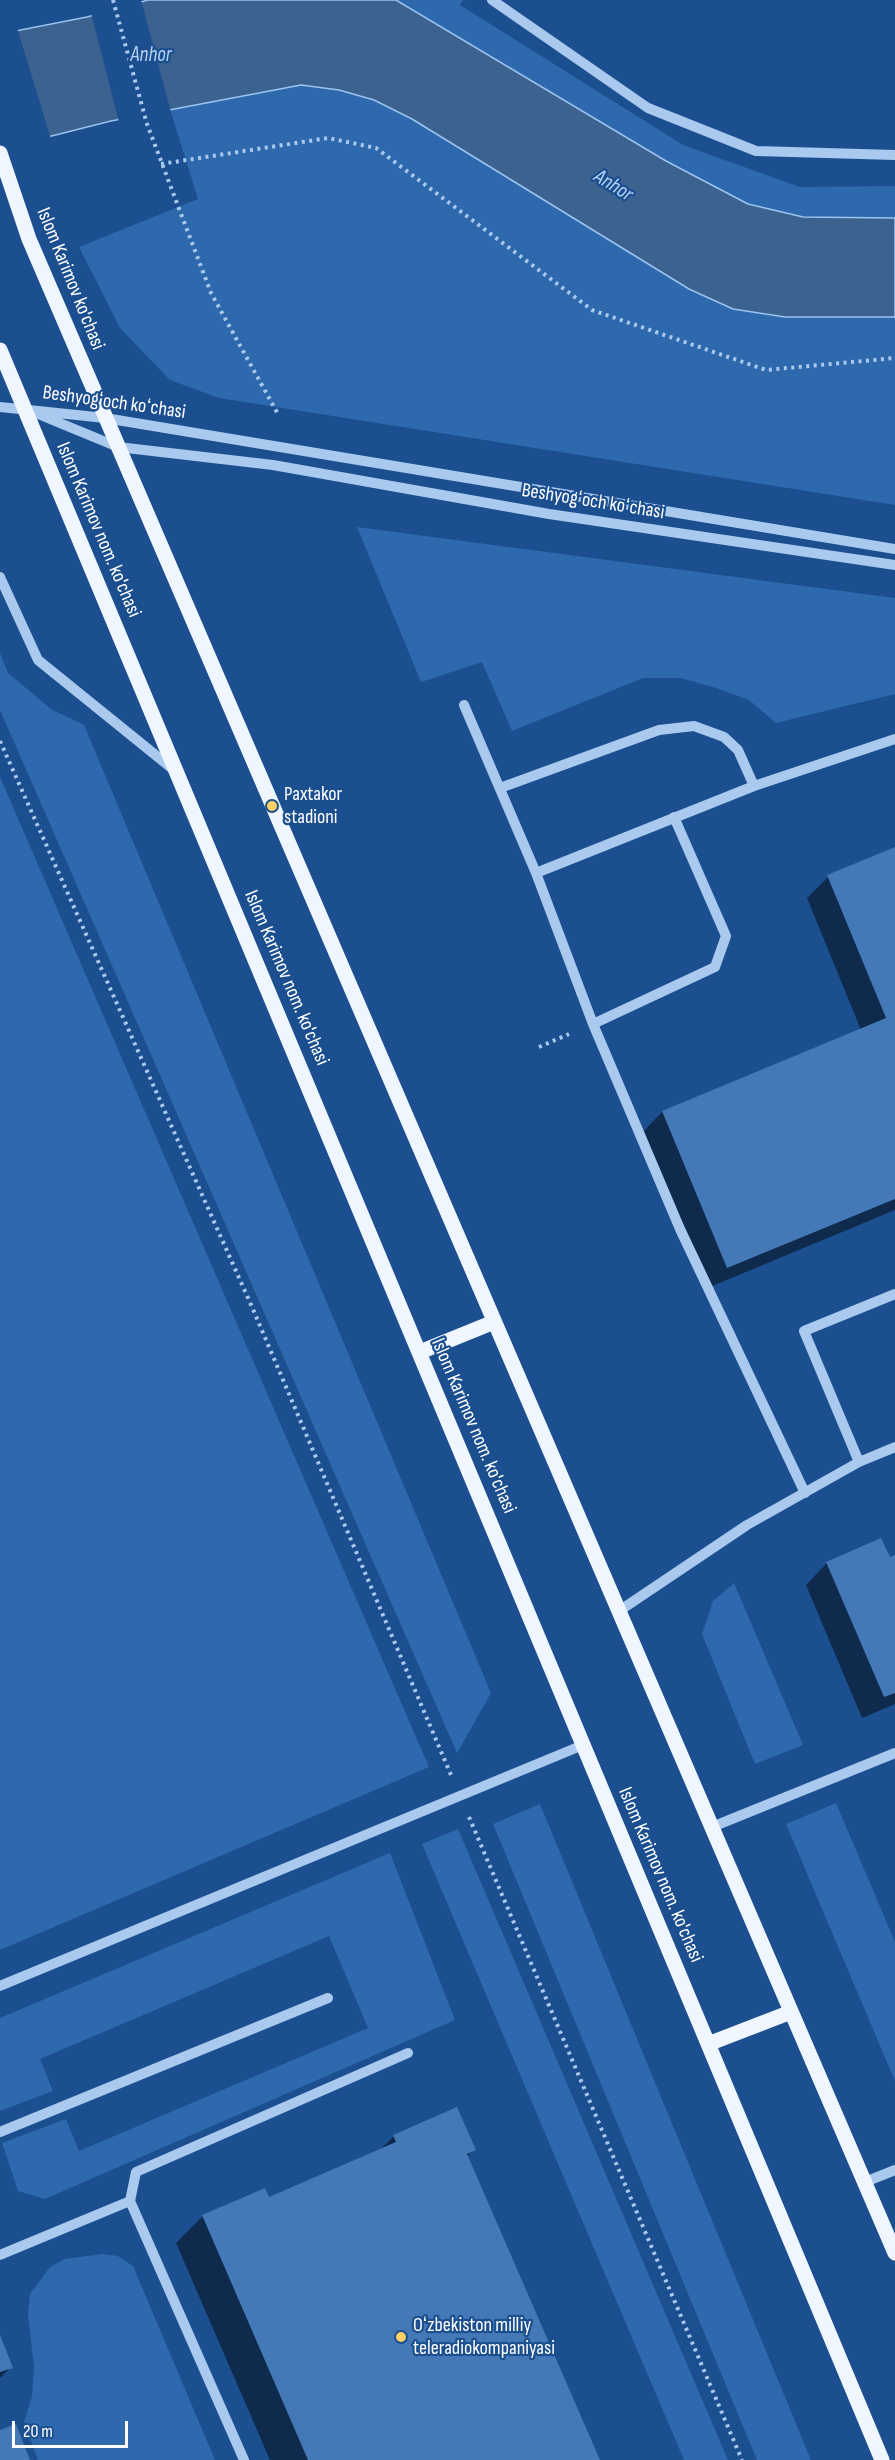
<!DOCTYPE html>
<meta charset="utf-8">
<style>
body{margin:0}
#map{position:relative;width:895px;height:2460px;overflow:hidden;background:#1b4f8f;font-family:"Sofia Sans Condensed",sans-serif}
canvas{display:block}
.scale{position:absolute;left:12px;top:2421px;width:116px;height:27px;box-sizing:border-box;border:3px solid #fff;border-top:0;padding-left:8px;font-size:18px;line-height:21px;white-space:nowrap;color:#fff;-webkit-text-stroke:4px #1b4f8f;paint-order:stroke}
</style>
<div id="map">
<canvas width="895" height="2460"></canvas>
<div class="scale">20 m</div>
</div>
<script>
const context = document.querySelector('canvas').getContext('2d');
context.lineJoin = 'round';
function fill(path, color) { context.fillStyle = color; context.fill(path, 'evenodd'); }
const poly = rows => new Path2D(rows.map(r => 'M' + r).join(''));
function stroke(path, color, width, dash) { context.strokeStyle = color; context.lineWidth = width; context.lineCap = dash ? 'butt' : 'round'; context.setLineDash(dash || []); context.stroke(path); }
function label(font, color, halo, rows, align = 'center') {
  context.font = font + ' "Sofia Sans Condensed",sans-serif'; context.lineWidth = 4.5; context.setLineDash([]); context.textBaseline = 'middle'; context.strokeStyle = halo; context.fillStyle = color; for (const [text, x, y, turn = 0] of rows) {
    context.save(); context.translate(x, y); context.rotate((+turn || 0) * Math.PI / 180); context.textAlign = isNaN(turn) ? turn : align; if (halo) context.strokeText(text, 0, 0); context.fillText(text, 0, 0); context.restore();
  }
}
const green = poly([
 [396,0,463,0,460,5,683,145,800,187,895,186,895,218,803,217,748,204,666,161],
 [302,85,339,90,374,100,412,119,785,317,895,317,895,505,219,398,170,380,120,328,79,247,198,199,170,109],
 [357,527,895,598,895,694,776,723,749,700,713,687,680,678,643,678,512,731,482,662,421,682],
 [0,653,8,673,51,709,84,725,491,1693,457,1753,0,710],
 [0,777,429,1767,0,1950],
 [734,1583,803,1745,755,1764,702,1634,713,1601],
 [836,1803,895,1942,895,2081,786,1824],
 [540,1804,811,2460,757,2460,493,1824],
 [458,1829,728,2460,684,2460,422,1844],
 [390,1853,455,2020,45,2199,18,2191,2,2143,66,2119,79,2151,368,2028,329,1936,40,2059,53,2091,0,2111,0,2018],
 [102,2254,118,2256,133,2266,215,2460,38,2460,24,2422,32,2396,34,2367,28,2314,30,2294,50,2267,65,2259]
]);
const water = poly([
 [148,0,396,0,666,161,748,204,803,217,895,218,895,317,785,317,733,309,689,289,412,119,374,100,339,90,301,85,111,121,0,149,0,34,87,17,148,0]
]);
const pier = poly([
 [135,0,141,0,171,112,119,122,91,13],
 [17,28,51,139,0,152,0,31]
]);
const shadow = poly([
 [895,849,895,1210,705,1289,641,1134,662,1112,861,1030,807,898,828,877],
 [895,1557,895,1704,862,1718,806,1585,827,1563],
 [394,2136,474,2149,467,2157,598,2460,270,2460,176,2243,203,2216,268,2199,378,2152],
 [0,2338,11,2367,0,2378]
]);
const building = poly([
 [895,847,895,1199,727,1268,662,1111,886,1018,827,875],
 [881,1538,890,1557,895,1555,895,1693,884,1697,826,1562],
 [457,2107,476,2150,467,2154,600,2460,308,2460,202,2215,265,2188,269,2197,396,2142,393,2135],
 [0,2335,13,2368,0,2372],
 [16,2424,30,2460,0,2460,0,2430]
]);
const path = poly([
 [113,0,147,124,211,293,279,416],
 [161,164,328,138,376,148,592,310,766,370,895,358],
 [0,741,252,1307,451,1775],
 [539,1047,569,1034],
 [469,1817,742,2460]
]);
const minor = poly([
 [492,0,648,108,756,151,895,155],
 [0,407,105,418,895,549],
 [38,414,118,447,273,465,549,514,895,565],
 [0,577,38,660,174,770],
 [464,705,536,873,754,786,895,739],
 [500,788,659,730,694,726,724,737,738,750,754,786],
 [674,817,726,936,715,967,593,1024,680,1229,805,1493],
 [536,873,593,1024],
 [859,1462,804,1331,895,1294],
 [619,1611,747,1525,859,1462,895,1447],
 [712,1827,895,1753],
 [0,1986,583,1745],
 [0,2132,328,1998],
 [865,2182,895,2170],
 [130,2201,244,2460],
 [0,2255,130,2201,136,2172,408,2053]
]);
const major = poly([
 [0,153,29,239,895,2253],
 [0,350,882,2460],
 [420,1352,494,1322],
 [708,2044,791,2012]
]);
const markers = [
 [272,806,6,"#ffd166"],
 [401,2337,6,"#ffd166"]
];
const streetNames = [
 ["Islom Karimov ko'chasi",70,279,68],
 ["Beshyogʻoch koʻchasi",114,403,8],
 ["Beshyogʻoch koʻchasi",593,502,9],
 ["Islom Karimov nom. ko'chasi",98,530,67],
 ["Islom Karimov nom. ko'chasi",286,978,67],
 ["Islom Karimov nom. ko'chasi",473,1426,67],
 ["Islom Karimov nom. ko'chasi",660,1875,67]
];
const poiNames = [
 ["Paxtakor",284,795],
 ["stadioni",284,818],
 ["Oʻzbekiston milliy",413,2326],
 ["teleradiokompaniyasi",413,2349]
];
const waterNames = [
 ["Anhor",151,56],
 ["Anhor",613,186,32]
];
fill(green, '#2e69ad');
fill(water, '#3c6290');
stroke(water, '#9cc4f0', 1.5);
fill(pier, '#1b4f8f');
fill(shadow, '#0007');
fill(building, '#4478b7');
stroke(path, '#a9c9ee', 4, [3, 4.5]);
stroke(minor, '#a9c9ee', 10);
stroke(major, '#f0f6ff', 15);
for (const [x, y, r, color] of markers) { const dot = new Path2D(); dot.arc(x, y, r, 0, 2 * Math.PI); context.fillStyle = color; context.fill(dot); stroke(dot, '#1b4f8f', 2); }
label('20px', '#fff', '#1b4f8f', streetNames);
label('20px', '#fff', '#1b4f8f', poiNames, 'left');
label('italic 21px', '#b5d3f5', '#1b4f8f', waterNames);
</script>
